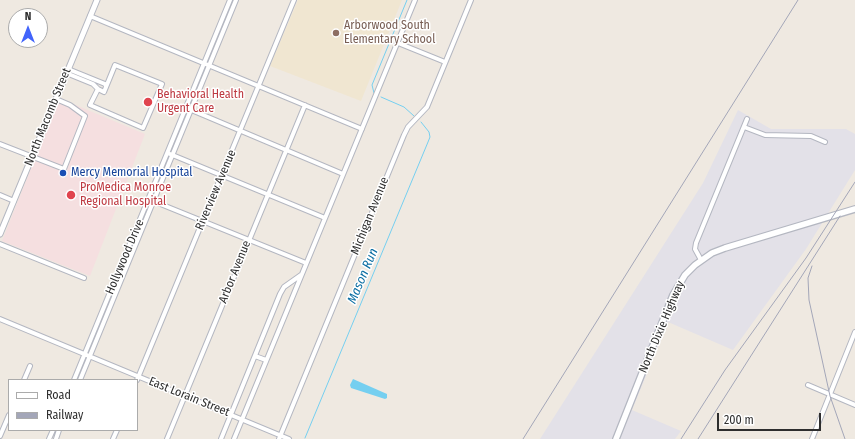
<!DOCTYPE html>
<style>
body{margin:0}
#map{position:relative;width:855px;height:439px;overflow:hidden;background:#efe9e1;font-family:"Fira Sans Condensed",sans-serif}
canvas{display:block}
.legend{position:absolute;left:8px;top:379px;width:130px;height:52px;box-sizing:border-box;background:#fff;border:1px solid #ababab;margin:0;padding:5px 7px;list-style:none;font-size:12px;color:#2e2e2e}
.legend li{display:flex;align-items:center;gap:8px;height:20px}
.legend b{width:20px;border:1px solid #ababab}
.north{position:absolute;left:8px;top:8px;width:40px;height:40px;box-sizing:border-box;background:#fff;border:1px solid #ababab;border-radius:50%;rotate:0deg;font-size:11px;font-weight:700;line-height:16px;text-align:center;color:#2e2e2e}
.north::after{content:'';display:block;margin:auto;width:14px;height:18px;background:#4264fb;clip-path:polygon(50% 0,100% 100%,50% 72%,0 100%)}
.scale{position:absolute;left:717px;top:413px;width:104px;height:18px;box-sizing:border-box;border:2px solid #2e2e2e;border-top:0;padding-left:5px;font-size:12px;line-height:14px;white-space:nowrap;color:#2e2e2e;-webkit-text-stroke:3px #fff;paint-order:stroke}
</style>
<div id="map">
<canvas width="855" height="439"></canvas>
<ul class="legend">
<li><b style="height:5px;background:#fff"></b>Road</li>
<li><b style="height:5px;background:#a3a6b8"></b>Railway</li>
</ul>
<div class="north">N</div>
<div class="scale">200 m</div>
</div>
<script>
const context = document.querySelector('canvas').getContext('2d');
context.lineJoin = 'round';
function fill(path, color) { context.fillStyle = color; context.fill(path, 'evenodd'); }
const poly = rows => new Path2D(rows.map(r => 'M' + r).join(''));
function stroke(path, color, width, dash) { context.strokeStyle = color; context.lineWidth = width; context.lineCap = dash ? 'butt' : 'round'; context.setLineDash(dash || []); context.stroke(path); }
function label(font, color, halo, rows, align = 'center') {
  context.font = font + ' "Fira Sans Condensed",sans-serif'; context.lineWidth = 3; context.setLineDash([]); context.textBaseline = 'middle'; context.strokeStyle = halo; context.fillStyle = color; for (const [text, x, y, turn = 0] of rows) {
    context.save(); context.translate(x, y); context.rotate((+turn || 0) * Math.PI / 180); context.textAlign = isNaN(turn) ? turn : align; if (halo) context.strokeText(text, 0, 0); context.fillText(text, 0, 0); context.restore();
  }
}
const industrial = poly([
 [738,110,771,129,846,129,855,134,855,170,806,249,733,350,668,322,632,410,681,431,675,439,540,439,703,183]
]);
const education = poly([
 [298,0,402,0,361,101,270,66]
]);
const medical = poly([
 [59,98,145,134,90,276,2,241]
]);
const water = poly([
 [353,379,387,394,387,398,385,399,351,388,350,385]
]);
const stream = poly([
 [374,93,372,85,407,0],
 [381,97,404,107,414,116],
 [305,438,428,142,430,137,429,132,421,122]
]);
const minor = poly([
 [90,16,362,129],
 [398,43,445,62],
 [115,65,162,84,143,128,90,105,98,89,104,92,115,65],
 [68,69,105,84,106,86],
 [66,73,93,84,98,89],
 [189,109,343,174],
 [744,127,765,135,811,136,825,142],
 [0,144,64,169,85,116,70,105,56,99],
 [170,154,325,218],
 [0,195,14,201],
 [153,201,306,263],
 [0,244,84,278],
 [701,260,695,249,696,243,747,119],
 [0,319,289,439],
 [255,356,266,360],
 [24,380,30,366],
 [74,380,230,0],
 [80,380,236,0],
 [137,380,294,0],
 [808,385,855,405],
 [0,436,9,415],
 [49,439,53,430],
 [56,439,59,430],
 [113,439,117,430],
 [167,439,305,105],
 [221,439,280,294,284,287,301,275],
 [234,439,415,0],
 [279,439,404,135,408,127,427,107,471,0],
 [812,439,855,332]
]);
const tertiary = poly([
 [0,234,97,0]
]);
const secondary = poly([
 [616,439,673,295,685,275,695,265,712,253,725,248,855,209]
]);
const rail = poly([
 [812,266,808,278,809,300,830,396,845,439],
 [523,439,798,0],
 [681,439,725,370,806,258,855,182],
 [698,439,840,216]
]);
const markers = [
 [336,33,4,"#8d6e63"],
 [148,102,5,"#e0444e"],
 [63,173,4,"#1a4fb4"],
 [71,195,5,"#e0444e"]
];
const educationNames = [
 ["Arborwood South",344,26],
 ["Elementary School",344,40]
];
const healthNames = [
 ["Behavioral Health",157,95],
 ["Urgent Care",157,109],
 ["ProMedica Monroe",80,188],
 ["Regional Hospital",80,202]
];
const streetNames = [
 ["North Macomb Street",48,117,-68],
 ["Riverview Avenue",216,190,-67],
 ["Michigan Avenue",370,216,-68],
 ["Hollywood Drive",125,257,-67],
 ["Arbor Avenue",235,272,-68],
 ["North Dixie Highway",662,327,-67],
 ["East Lorain Street",189,397,22]
];
const transitNames = [
 ["Mercy Memorial Hospital",71,173]
];
const waterNames = [
 ["Mason Run",363,276,-67]
];
fill(industrial, '#e3e1e8');
fill(education, '#f0e6d1');
fill(medical, '#f5dfe0');
fill(water, '#75cff0');
stroke(stream, '#75cff0', 1);
stroke(minor, '#b4b7c1', 6);
stroke(tertiary, '#b4b7c1', 7);
stroke(secondary, '#b4b7c1', 8);
stroke(minor, '#fff', 4);
stroke(tertiary, '#fff', 5);
stroke(secondary, '#fff', 5.5);
stroke(rail, '#a3a6b8', 1);
for (const [x, y, r, color] of markers) { const dot = new Path2D(); dot.arc(x, y, r, 0, 2 * Math.PI); context.fillStyle = color; context.fill(dot); stroke(dot, '#fff', 1.5); }
label('12px', '#785e54', '#fff', educationNames, 'left');
label('12px', '#be3a42', '#fff', healthNames, 'left');
label('12px', '#2e2e2e', '#fff', streetNames);
label('12px', '#164399', '#fff', transitNames, 'left');
label('italic 13px', '#0d6fa3', '#fff', waterNames);
</script>
